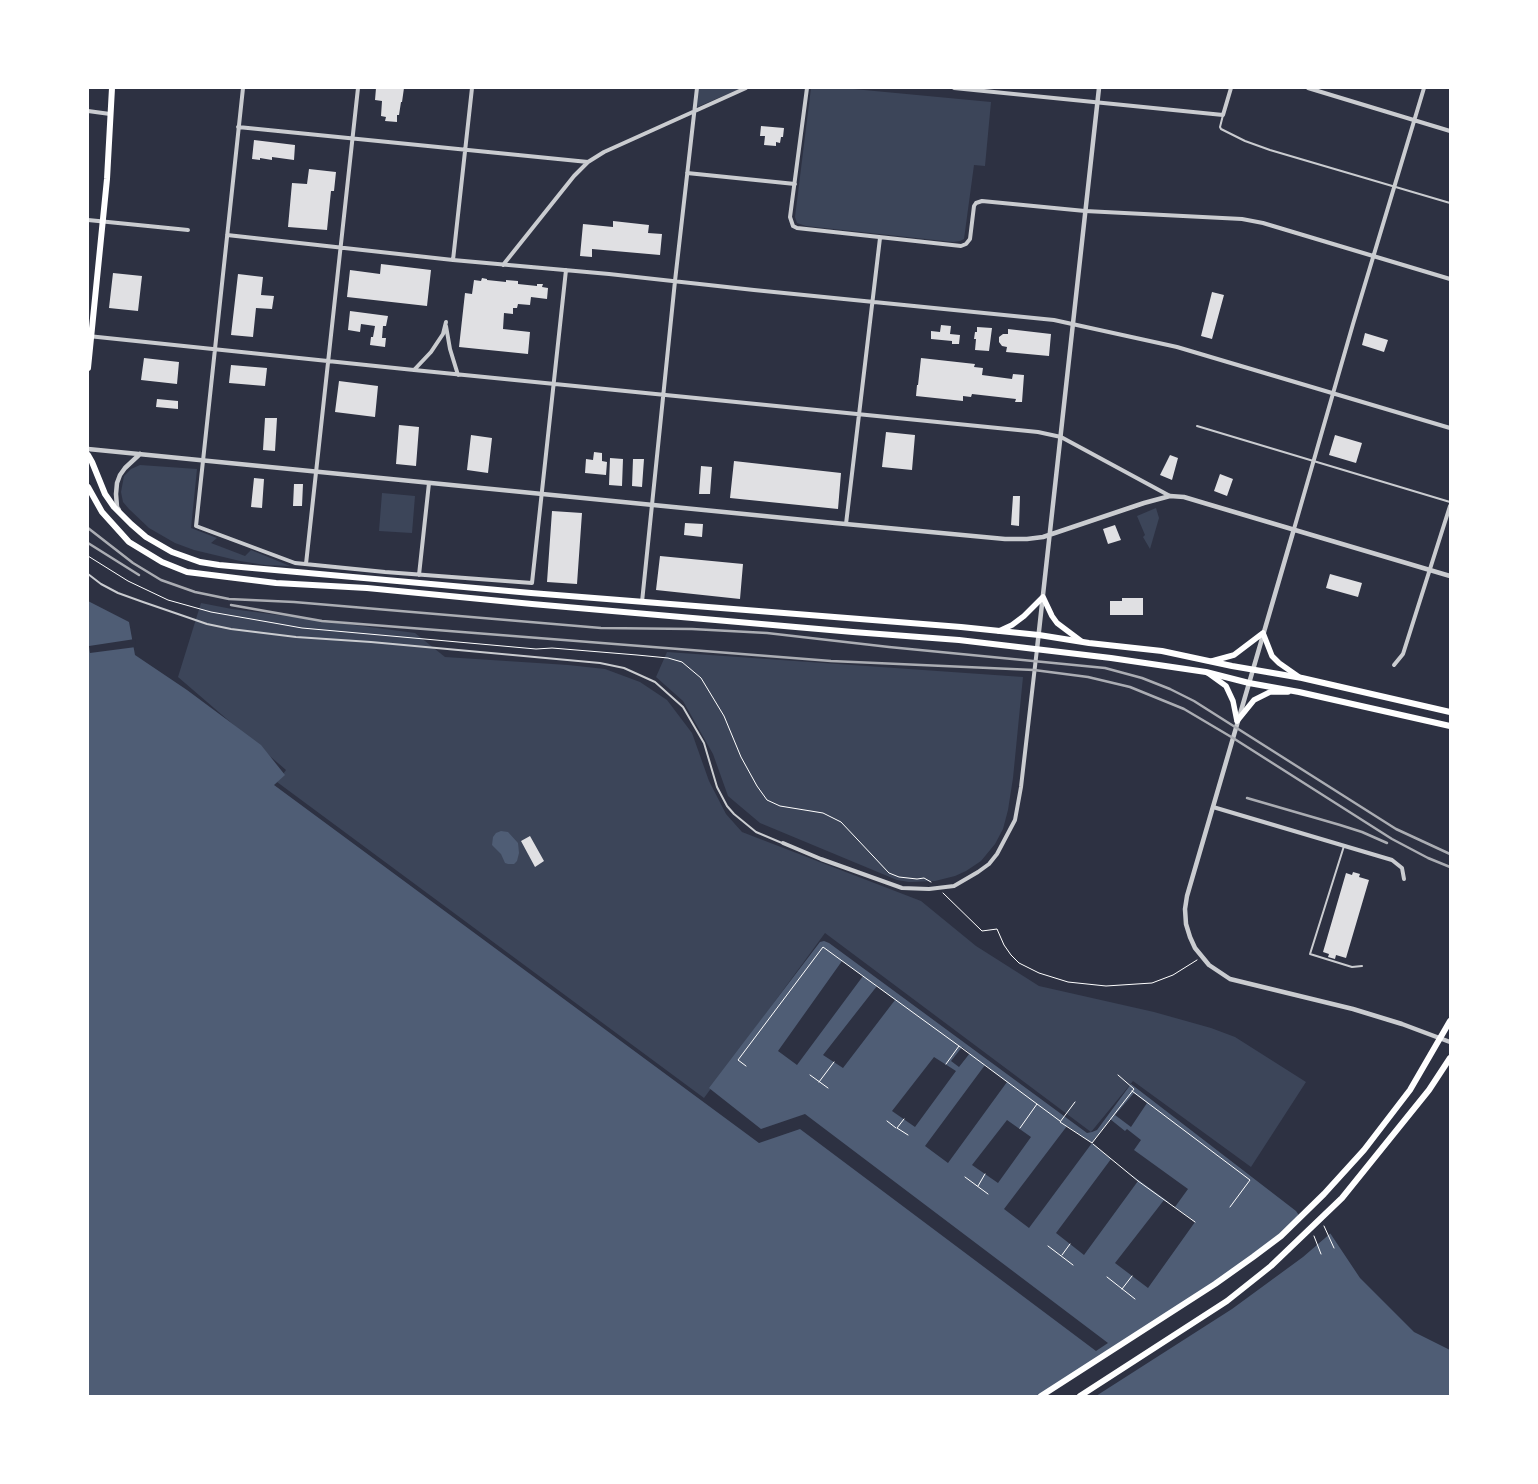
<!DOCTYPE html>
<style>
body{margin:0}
#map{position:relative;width:1538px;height:1484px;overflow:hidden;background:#2d3142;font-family:Quicksand,sans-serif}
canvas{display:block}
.frame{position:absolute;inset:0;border:89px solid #fff;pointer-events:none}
</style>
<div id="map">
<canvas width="1538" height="1484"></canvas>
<div class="frame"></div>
</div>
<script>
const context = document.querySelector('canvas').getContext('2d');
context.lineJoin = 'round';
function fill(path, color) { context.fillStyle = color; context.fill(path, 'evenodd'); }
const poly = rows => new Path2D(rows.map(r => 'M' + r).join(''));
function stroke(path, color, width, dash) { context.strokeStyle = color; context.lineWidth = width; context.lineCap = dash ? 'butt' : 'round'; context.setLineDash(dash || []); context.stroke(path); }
const green = poly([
 [699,88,742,88,697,107],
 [811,88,843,88,991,102,985,166,974,165,964,239,960,241,953,242,806,226,797,223,795,217],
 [140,465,197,469,191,528,217,538,211,543,245,556,251,550,290,566,265,565,240,561,194,550,175,543,149,528,129,509,123,502,121,492,124,476,131,469],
 [382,493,415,496,412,533,379,531],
 [1156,508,1159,518,1150,549,1143,537,1145,535,1137,516],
 [201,603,232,609,415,633,445,657,568,665,605,669,640,682,667,700,692,733,709,781,726,814,742,832,921,901,976,946,1039,986,1154,1012,1211,1028,1235,1037,1306,1082,1251,1167,1133,1081,1091,1132,825,933,704,1098,277,782,286,770,178,677],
 [667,652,1023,677,1013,778,1008,810,1003,829,995,844,981,861,966,871,955,876,935,881,909,882,897,880,760,823,728,796,713,754,683,701,656,677]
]);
const water = poly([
 [88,601,129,622,135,655,187,690,261,745,285,775,274,785,759,1143,800,1129,1096,1351,1108,1343,805,1114,761,1129,709,1088,820,942,824,941,829,943,1087,1133,1092,1132,1097,1130,1131,1084,1296,1211,1313,1236,1328,1230,1360,1278,1414,1332,1450,1350,1450,1396,88,1396],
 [501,831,508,832,518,843,519,853,517,861,514,864,508,864,505,863,501,854,492,845,493,837,496,833]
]);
const pier = poly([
 [135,639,136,647,90,653,89,646],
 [842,961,863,976,797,1065,778,1051],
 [877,986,895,1000,843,1068,823,1055],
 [962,1047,970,1053,959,1067,951,1061],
 [934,1057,956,1071,915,1127,892,1111],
 [985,1065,1007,1082,948,1163,925,1146],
 [1134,1093,1147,1103,1131,1127,1115,1115],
 [1110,1119,1125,1131,1127,1129,1141,1140,1134,1150,1188,1189,1175,1207,1195,1222,1148,1288,1115,1263,1164,1200,1170,1203,1129,1173,1138,1181,1084,1255,1056,1233,1111,1159,1092,1143,1029,1228,1004,1209,1067,1126,1092,1143],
 [1007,1120,1031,1137,998,1183,972,1165],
 [1303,1216,1314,1233,1322,1231,1327,1228,1332,1232,1303,1257,1232,1309,1096,1396,1037,1396,1215,1283]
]);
const building = poly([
 [376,88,404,88,402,102,401,102,399,115,397,115,397,122,385,121,386,117,381,116,382,101,375,100],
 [761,126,784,128,783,137,781,137,780,143,776,142,776,146,764,145,765,136,760,136],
 [254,140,295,145,294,160,272,157,272,160,260,158,260,160,252,159],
 [309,169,336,172,334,191,331,191,327,230,288,227,292,183,307,184],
 [613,221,649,225,648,233,662,234,660,255,592,249,592,257,580,256,583,224,613,227],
 [381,264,431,270,427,306,347,297,350,270,380,274],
 [113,273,142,276,138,311,109,308],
 [238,274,263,277,261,295,274,296,272,309,256,308,253,337,231,335],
 [482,278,487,279,487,280,506,282,506,280,518,281,518,284,537,286,537,284,543,284,542,287,548,288,547,299,531,297,530,305,518,304,517,308,513,308,513,314,504,313,503,329,530,332,528,354,459,347,465,293,472,294,474,280,481,281],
 [1212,292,1224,295,1212,339,1201,336],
 [350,311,388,316,386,326,383,326,382,338,386,338,385,347,370,345,371,337,373,337,375,326,361,324,360,332,348,330],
 [941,325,951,326,950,334,960,335,959,344,952,344,952,341,931,339,931,331,940,332],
 [977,327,992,328,989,351,975,350,976,339,974,339,975,332,977,332],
 [1008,329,1051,334,1049,356,1006,352,1007,347,1002,346,999,342,999,337,1003,334,1008,334],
 [1365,333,1388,340,1384,352,1362,345],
 [144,358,179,362,177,384,141,380],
 [921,358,975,364,974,367,983,368,982,375,1012,379,1013,374,1024,375,1022,402,1015,402,1016,399,972,394,971,397,963,396,963,401,916,396,917,385,918,385],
 [231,365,267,368,265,386,229,383],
 [339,381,378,386,375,417,335,412],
 [157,399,178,401,178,409,156,407],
 [265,418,277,418,275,451,263,450],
 [399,425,419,427,416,466,396,464],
 [886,432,915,435,912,470,882,467],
 [471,435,492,438,488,473,467,470],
 [1335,435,1362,443,1356,463,1329,455],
 [594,452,602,453,602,461,607,462,606,475,585,473,586,459,593,460],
 [1170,455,1178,458,1172,480,1160,475],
 [610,458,623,459,622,486,609,485],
 [633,459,644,459,642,487,632,486],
 [734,461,841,473,838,509,730,498],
 [701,466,712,467,710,494,699,494],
 [1220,474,1233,479,1227,496,1214,491],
 [254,478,264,479,262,508,251,507],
 [294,484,303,484,302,506,293,506],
 [1013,496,1020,496,1019,526,1011,525],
 [552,511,582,513,577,584,547,582],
 [685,523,703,524,702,537,684,535],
 [1115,525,1121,540,1108,544,1103,529],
 [660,556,743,564,740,599,656,590],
 [1330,574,1362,583,1358,597,1326,588],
 [1122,598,1143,598,1143,615,1110,615,1110,601,1122,601],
 [530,836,544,861,535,867,521,841],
 [1353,872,1360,874,1359,877,1369,880,1346,958,1336,955,1335,959,1328,957,1329,954,1323,952,1346,873,1352,875]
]);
const path = poly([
 [88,556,128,581,168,600,211,612,274,623,302,628,536,649,552,648,637,655,668,658,682,662,701,678,724,716,741,757,757,786,767,800,780,806,823,813,841,822,889,873,899,877,917,879,924,878,931,882],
 [943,893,982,931,997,929,1004,945,1011,955,1019,963,1039,973,1068,982,1106,986,1152,983,1173,975,1197,960],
 [946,1064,959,1046,1037,1104],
 [746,1066,738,1060,823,947,959,1046],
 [810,1075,828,1088],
 [819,1082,834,1062],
 [1132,1091,1250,1180,1230,1207],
 [1075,1102,1060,1122,1092,1143,1134,1089,1118,1075],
 [904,1119,897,1128,908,1135],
 [887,1121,896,1128],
 [1020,1128,1037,1104,1060,1121],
 [1093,1144,1138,1181,1195,1222],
 [965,1177,988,1194],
 [978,1186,985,1174],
 [1324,1226,1334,1248],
 [1314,1236,1321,1254],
 [1048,1246,1073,1265],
 [1062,1255,1070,1244],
 [1107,1277,1135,1299],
 [1122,1289,1132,1276]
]);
const service = poly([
 [1223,115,1220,127,1221,129,1245,141,1270,150,1450,203],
 [1197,426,1450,502],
 [88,574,101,584,118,593,143,602,207,624,231,629,296,637,371,642,600,663,624,668,655,682,683,707,704,743,717,787,727,806,734,814,756,832,782,843],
 [1344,846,1310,954,1352,967,1362,966]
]);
const minor = poly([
 [243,88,196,526,295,563,385,572,532,583,566,270],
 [807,88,790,217,793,226,797,228,961,246,966,244,970,239,974,206,976,203,982,201,1085,211,1242,219,1263,223,1450,279],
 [954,88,1223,115,1231,88],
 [1308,88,1450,131],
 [88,111,110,114],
 [238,127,588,162],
 [687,173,795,184],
 [88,220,188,230],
 [227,235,453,260,609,274,754,290,1054,320,1177,347,1450,428],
 [453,260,472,88],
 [503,265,574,176,588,162,604,152,746,88],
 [446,326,450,349,458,375],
 [88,336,414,370,1038,432,1061,437,1170,496],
 [414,370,431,352,443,334,446,322],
 [846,524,880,238],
 [1294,529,1353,324,1424,88],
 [306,564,358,88],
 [419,575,429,483],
 [642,602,675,281,697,88],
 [1394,665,1403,654,1450,506],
 [1213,807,1392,860,1402,868,1404,879],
 [783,843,821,859,902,888,929,889,954,886,978,872,989,864,997,854,1015,820,1021,787,1037,649]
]);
const tertiary = poly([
 [88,449,835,523,1005,539,1027,539,1043,537,1144,503,1170,496,1184,497,1204,503,1450,576],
 [119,510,117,507,116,494,117,483,120,475,125,468,140,454],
 [1294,529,1187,896,1185,909,1186,924,1190,937,1195,948,1209,965,1230,979,1353,1009,1402,1024,1450,1042],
 [1037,649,1099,88]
]);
const primary = poly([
 [999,631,1012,625,1024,616,1043,597,1052,616,1057,623,1081,641],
 [1212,661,1234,655,1263,633,1272,656,1279,663,1299,677],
 [1208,673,1226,686,1233,701,1237,721],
 [1237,721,1254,700,1270,692,1288,692]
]);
const trunk = poly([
 [88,368,107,179,112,88],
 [88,455,92,462,105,494,114,507,131,524,146,537,172,552,200,562,219,565,531,593,961,627,1039,635,1089,643,1162,651,1232,666,1302,678,1450,712],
 [88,487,102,512,129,542,162,562,187,572,276,583,367,588,532,604,853,632,959,640,1111,658,1206,672,1249,683,1299,692,1450,726],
 [1041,1396,1215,1284,1253,1257,1281,1236,1324,1194,1364,1150,1410,1090,1450,1021],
 [1080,1396,1227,1301,1271,1266,1342,1198,1429,1090,1450,1058]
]);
const rail = poly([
 [88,528,133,563,161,580,195,592,229,599,294,602,601,628,692,629,767,633,889,647,1105,668,1142,678,1170,689,1194,701,1396,829,1450,854],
 [88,543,139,575],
 [231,605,322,621,831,661,1034,670,1088,677,1130,687,1184,709,1233,738,1392,839,1428,858,1450,867],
 [1247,798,1340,825,1362,832,1387,843]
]);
fill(green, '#3c4559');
fill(water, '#4f5d75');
fill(pier, '#2d3142');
fill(building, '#e0e0e3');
stroke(path, '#fff', 1);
stroke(service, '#caccd0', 2);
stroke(minor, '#caccd0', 4);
stroke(tertiary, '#caccd0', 4.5);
stroke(primary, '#fff', 5.5);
stroke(trunk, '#fff', 6);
stroke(rail, '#abadb3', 2.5);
</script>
